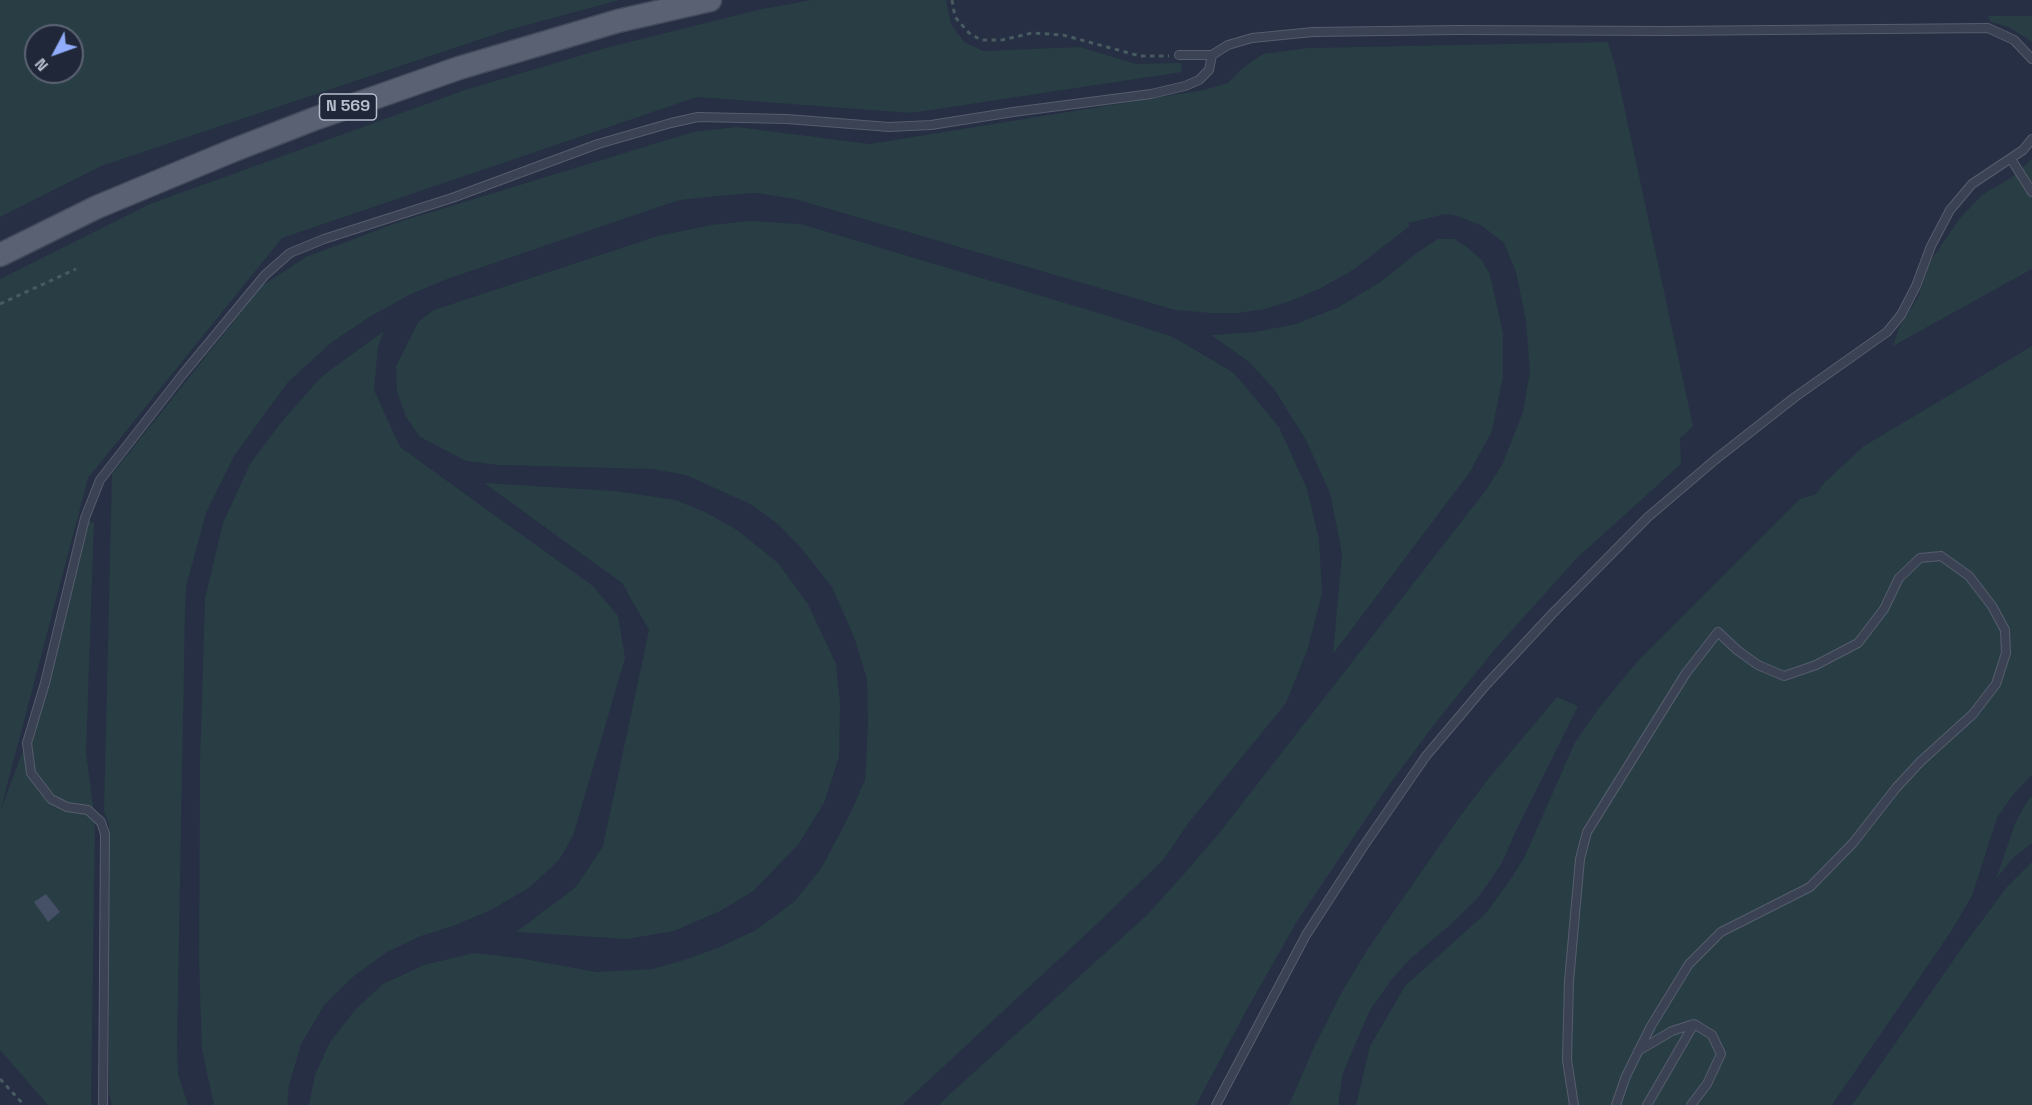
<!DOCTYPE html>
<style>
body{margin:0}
#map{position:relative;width:2032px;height:1105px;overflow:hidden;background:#262f43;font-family:"Space Grotesk",sans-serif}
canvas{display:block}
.north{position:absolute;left:24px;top:24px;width:60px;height:60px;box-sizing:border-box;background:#1f2738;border:2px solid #5c6373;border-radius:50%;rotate:229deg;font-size:16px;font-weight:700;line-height:24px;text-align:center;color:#b8becc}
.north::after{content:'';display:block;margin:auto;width:21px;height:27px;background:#90acfa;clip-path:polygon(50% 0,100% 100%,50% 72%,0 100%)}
</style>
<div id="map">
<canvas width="2032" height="1105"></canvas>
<div class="north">N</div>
</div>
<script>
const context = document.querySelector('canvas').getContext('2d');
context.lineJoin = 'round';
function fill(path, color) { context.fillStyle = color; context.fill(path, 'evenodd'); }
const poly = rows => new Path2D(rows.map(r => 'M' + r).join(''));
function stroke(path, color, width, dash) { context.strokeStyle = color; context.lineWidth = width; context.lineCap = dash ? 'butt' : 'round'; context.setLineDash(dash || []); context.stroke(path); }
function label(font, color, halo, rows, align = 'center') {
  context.font = font + ' "Space Grotesk",sans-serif'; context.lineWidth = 4.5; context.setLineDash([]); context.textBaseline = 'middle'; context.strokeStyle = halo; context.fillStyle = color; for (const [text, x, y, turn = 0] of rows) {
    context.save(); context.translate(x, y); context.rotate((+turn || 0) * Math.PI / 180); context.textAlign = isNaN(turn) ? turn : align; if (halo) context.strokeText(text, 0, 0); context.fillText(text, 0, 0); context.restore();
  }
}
const green = poly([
 [0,0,619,0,505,31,101,166,0,217],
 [36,36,72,36,72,72,36,72],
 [812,0,946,0,951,24,964,42,983,51,1080,47,1136,64,1181,63,1182,72,911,113,697,97,282,238,88,478,0,812,20,758,34,730,56,655,89,521,94,523,86,752,95,822,91,1105,48,1105,0,1050,0,279,150,204,465,90,606,48,762,9],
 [1988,16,2032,16,2032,42,2009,27,1991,22],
 [1608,42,1616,69,1693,426,1681,438,1680,436,1681,464,1578,557,1496,648,1433,726,1384,792,1296,923,1245,1013,1196,1105,938,1105,1148,914,1183,875,1220,832,1486,490,1502,465,1523,412,1530,372,1526,321,1516,272,1504,243,1482,226,1458,216,1445,214,1408,223,1410,226,1353,270,1319,289,1290,301,1265,309,1237,313,1212,313,1175,310,795,199,756,193,716,196,679,200,450,278,411,294,371,316,332,342,288,382,234,456,206,513,186,587,185,611,177,1046,178,1074,188,1105,112,1105,109,1093,109,824,104,811,112,474,262,286,306,257,399,222,693,132,737,127,870,144,1204,90,1228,83,1244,67,1263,54,1308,48],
 [2032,159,2032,269,1893,346,1899,328,1918,297,1931,260,1960,218,1982,195,2012,177],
 [751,221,801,224,1115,318,1173,337,1234,373,1279,427,1307,489,1319,539,1322,593,1308,648,1286,703,1190,821,1163,860,1099,922,902,1105,309,1105,315,1075,330,1042,355,1010,383,984,424,965,473,953,519,958,597,972,653,969,687,959,720,947,756,930,795,901,822,867,849,816,865,780,868,725,867,679,854,637,832,587,801,548,779,525,752,505,686,475,652,469,499,465,466,461,420,437,406,417,397,392,396,367,408,342,419,321,434,310,658,236,711,225],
 [1438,239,1454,239,1467,247,1482,260,1490,275,1503,333,1503,377,1492,431,1470,472,1333,654,1342,554,1330,493,1306,440,1274,389,1249,362,1211,335,1255,332,1296,324,1339,307,1382,281,1415,254],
 [384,331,378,347,374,390,400,447,593,586,618,616,625,658,573,836,559,860,530,887,491,910,453,926,421,936,387,952,354,976,325,1004,301,1044,289,1085,287,1105,214,1105,202,1050,199,961,200,762,205,598,223,523,250,464,279,425,321,377],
 [2032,346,2032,775,2012,796,1997,818,1972,896,1950,933,1832,1105,1356,1105,1370,1046,1405,986,1487,912,1510,880,1525,856,1575,742,1599,708,1637,662,1800,499,1816,494,1825,482,1864,446],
 [484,483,615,491,676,500,707,513,737,530,778,563,808,604,836,664,840,703,839,757,824,803,798,845,752,892,720,911,674,931,627,939,516,932,576,887,603,846,649,630,622,583],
 [1557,697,1578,706,1515,833,1503,861,1492,878,1478,898,1450,925,1409,960,1392,979,1370,1010,1343,1073,1338,1105,1289,1105,1314,1047,1343,990,1369,947,1458,819,1489,778],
 [2032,796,2032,843,2012,859,1996,879,2016,821,2027,802],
 [2032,862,2032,1105,1852,1105,1964,945,2006,888]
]);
const building = poly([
 [46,894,60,912,48,922,34,902]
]);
const path = poly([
 [952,0,955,17,969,33,981,40,1002,40,1032,33,1063,35,1140,56,1169,56],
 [0,304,76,269],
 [0,1079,24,1105]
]);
const lane = poly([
 [1179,55,1212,55,1228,45,1252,38,1313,32,1458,30,1668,31,1988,28,2014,40,2032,59],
 [2011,159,2032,192],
 [1638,1051,1672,1031,1694,1024,1712,1035,1721,1054,1707,1084,1691,1105],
 [103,1105,105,834,101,822,88,810,67,807,51,799,31,773,27,743,45,683,85,518,100,480,183,374,265,275,290,253,324,239,452,198,598,144,671,123,698,117,787,119,889,127,931,125,1013,112,1151,94,1185,86,1199,80,1209,70,1212,55],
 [1216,1105,1306,935,1363,847,1426,756,1486,685,1553,613,1648,517,1716,459,1795,397,1887,332,1901,315,1916,286,1931,246,1950,210,1972,184,2023,150,2032,139],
 [1574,1105,1567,1060,1569,981,1580,859,1587,832,1686,673,1718,632,1737,650,1758,665,1784,676,1816,665,1858,643,1884,609,1899,578,1920,558,1941,556,1969,576,1992,606,2005,630,2006,653,1996,684,1973,714,1920,762,1896,788,1853,843,1810,887,1721,932,1689,964,1651,1026,1626,1076,1616,1105],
 [1647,1105,1694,1024]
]);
const primary = poly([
 [0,255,97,207,234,150,314,119,459,68,618,21,710,0]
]);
const shields = [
 [348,107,57]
];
const shieldNames = [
 ["N 569",348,107]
];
fill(green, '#283e44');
fill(building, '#454f65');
stroke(lane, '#565d6d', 10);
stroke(primary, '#444b5c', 25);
stroke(path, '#475b60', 3, [4.5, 4.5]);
stroke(lane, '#3b4253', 8);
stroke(primary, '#596173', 22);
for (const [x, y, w] of shields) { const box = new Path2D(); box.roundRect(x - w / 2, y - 13, w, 26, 4.5); context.fillStyle = '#1f2738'; context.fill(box); stroke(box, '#b8becc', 1.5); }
label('bold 16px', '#b8becc', null, shieldNames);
</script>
